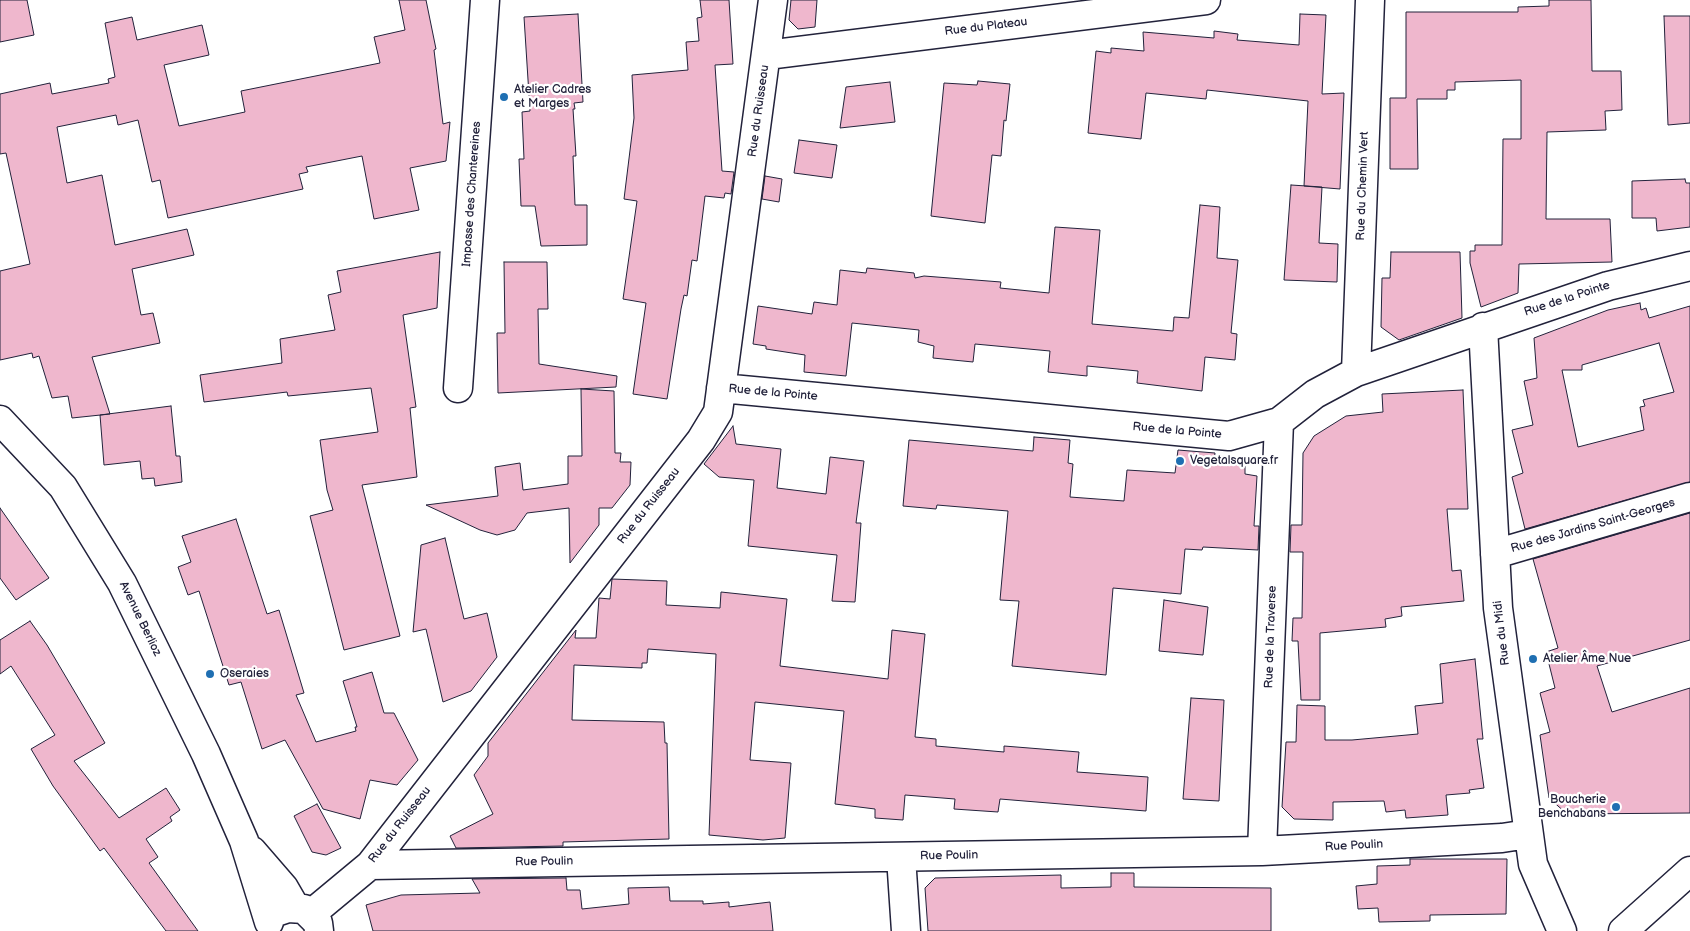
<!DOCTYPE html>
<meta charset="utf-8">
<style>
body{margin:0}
canvas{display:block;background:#fff}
</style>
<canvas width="1690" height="931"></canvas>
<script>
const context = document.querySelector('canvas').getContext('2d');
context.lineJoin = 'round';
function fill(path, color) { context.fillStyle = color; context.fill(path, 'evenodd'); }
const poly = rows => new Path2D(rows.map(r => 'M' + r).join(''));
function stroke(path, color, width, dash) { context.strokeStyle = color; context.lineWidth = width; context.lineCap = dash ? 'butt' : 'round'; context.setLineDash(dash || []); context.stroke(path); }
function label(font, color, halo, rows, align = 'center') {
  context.font = font + ' "Balsamiq Sans",sans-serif'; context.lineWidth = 4.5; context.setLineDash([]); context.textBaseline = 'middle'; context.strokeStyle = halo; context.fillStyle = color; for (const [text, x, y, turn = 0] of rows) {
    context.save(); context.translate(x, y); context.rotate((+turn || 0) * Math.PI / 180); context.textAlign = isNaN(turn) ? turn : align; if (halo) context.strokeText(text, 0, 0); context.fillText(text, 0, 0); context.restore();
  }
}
const building = poly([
 [0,0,27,0,34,35,0,42,0,0],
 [399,0,426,0,436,49,434,50,443,124,450,122,446,161,410,168,419,210,374,219,362,156,306,167,308,172,299,174,303,189,168,218,160,180,152,182,138,120,118,125,116,115,57,127,67,183,102,175,115,245,187,229,194,255,132,269,141,315,153,313,160,343,92,357,110,414,72,418,68,396,52,398,39,356,33,358,32,353,0,360,0,271,30,264,6,153,0,154,0,94,50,83,52,94,109,83,108,79,115,77,105,23,132,17,137,40,202,25,209,55,164,65,179,126,245,112,241,91,380,63,374,37,405,30,399,0],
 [700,0,729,0,733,64,715,65,722,171,734,172,731,194,725,193,724,198,705,196,697,261,692,260,687,296,684,295,681,309,667,399,633,394,646,303,623,299,637,201,624,199,634,118,632,75,688,70,686,42,699,41,697,18,702,17,700,0],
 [791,0,817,0,815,27,798,29,789,20,791,0],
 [1549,0,1591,0,1592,71,1621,71,1622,110,1605,111,1606,130,1547,132,1546,219,1610,219,1612,262,1519,264,1518,293,1481,307,1470,263,1470,251,1475,251,1475,245,1502,245,1503,139,1521,139,1521,80,1455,82,1455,90,1447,90,1447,99,1417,99,1418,169,1390,169,1390,98,1406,98,1406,12,1518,12,1518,7,1549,6,1549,0],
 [578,14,583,102,574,103,575,109,573,109,576,156,573,156,575,205,587,205,587,245,541,246,535,206,521,206,519,159,524,159,522,112,530,111,524,17,578,14],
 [1300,14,1326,15,1322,94,1344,93,1340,189,1304,186,1308,101,1207,90,1206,99,1146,93,1141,139,1088,133,1096,51,1111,53,1111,48,1144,51,1143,32,1214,38,1214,31,1238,34,1237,40,1299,45,1300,14],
 [1664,16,1690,16,1690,123,1668,125,1664,16],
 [978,81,1010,84,1006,121,1004,120,1001,156,992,155,985,223,931,216,944,83,977,85,978,81],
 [890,82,895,122,840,128,846,87,890,82],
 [799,140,837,145,832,178,794,173,799,140],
 [765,176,782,179,779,202,762,199,765,176],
 [1685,179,1686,183,1690,183,1690,227,1657,231,1656,218,1632,218,1632,181,1685,179],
 [1291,185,1322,187,1319,243,1338,244,1337,282,1284,280,1291,185],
 [1200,205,1220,207,1217,258,1238,260,1231,333,1237,334,1235,360,1205,357,1202,391,1137,383,1138,371,1087,366,1087,376,1048,372,1050,351,975,344,973,362,933,358,934,346,918,342,919,330,852,323,846,376,804,372,805,355,766,349,766,346,753,344,758,306,812,314,814,302,837,305,840,270,866,273,867,268,914,273,915,278,924,276,1001,282,1000,288,1049,293,1055,227,1100,230,1092,324,1173,331,1174,317,1189,318,1200,205],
 [440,252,437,308,403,315,416,407,410,408,417,477,362,485,400,636,344,650,310,516,333,510,327,490,320,440,378,432,371,388,288,396,287,392,204,402,200,375,282,363,280,339,335,330,328,295,341,292,337,271,440,252],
 [1391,252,1460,252,1462,318,1399,340,1381,327,1382,278,1390,278,1391,252],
 [504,262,547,262,548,309,538,309,539,364,617,376,616,387,498,393,497,333,505,333,504,262],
 [1640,303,1641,310,1646,308,1649,318,1690,306,1690,482,1525,529,1512,477,1523,473,1512,430,1533,425,1524,381,1537,378,1534,338,1608,310,1640,303],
 [1659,343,1674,392,1643,400,1645,406,1640,407,1644,430,1578,447,1562,370,1582,370,1582,365,1659,343],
 [581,389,614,391,615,453,621,453,620,462,631,462,630,485,612,508,599,508,599,525,570,563,569,508,527,513,515,530,497,535,480,530,426,505,498,496,495,467,520,463,523,490,568,484,568,456,582,456,581,389],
 [1463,390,1468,509,1447,509,1452,571,1461,570,1464,601,1401,607,1402,616,1385,619,1386,627,1320,633,1320,700,1301,700,1298,641,1292,641,1293,618,1302,618,1303,552,1290,552,1291,525,1302,525,1303,453,1314,436,1346,416,1383,412,1382,394,1463,390],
 [171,406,176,456,180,456,182,482,155,486,154,478,142,479,140,461,104,465,100,415,171,406],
 [733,426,736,444,781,449,777,488,826,494,830,457,864,461,856,523,861,523,855,602,832,601,837,555,748,546,754,480,719,477,704,464,733,426],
 [1034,437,1070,440,1068,463,1073,464,1070,497,1124,501,1127,470,1175,473,1178,450,1215,453,1214,462,1245,463,1245,474,1257,476,1254,526,1259,526,1258,550,1203,547,1202,550,1185,549,1181,594,1113,588,1106,675,1012,666,1019,601,1000,600,1008,511,937,505,936,509,903,506,909,440,1033,451,1034,437],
 [0,508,49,578,16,600,0,578,0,508],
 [1690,513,1690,640,1597,666,1612,712,1690,688,1690,813,1567,814,1549,798,1540,735,1550,732,1540,693,1555,688,1546,652,1558,648,1533,559,1690,513],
 [236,519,267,614,279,610,304,693,296,695,316,742,356,731,355,727,357,727,343,681,372,672,384,713,394,713,418,760,397,785,370,780,360,819,323,809,285,740,262,749,241,682,229,685,199,591,188,595,178,567,191,562,182,536,236,519],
 [445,538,464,619,487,613,497,657,471,691,443,702,426,629,413,632,421,545,445,538],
 [612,579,667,581,666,605,720,608,721,592,787,599,780,666,888,679,892,630,925,634,915,737,936,739,936,746,1004,752,1004,746,1079,752,1077,772,1148,777,1146,811,1000,799,998,812,954,809,955,799,905,795,903,820,875,818,875,809,835,804,844,711,755,702,750,760,791,763,785,838,763,840,709,835,716,654,648,649,647,663,642,663,642,668,574,665,572,720,664,722,665,743,667,743,669,839,563,842,563,846,456,848,450,836,493,814,474,775,488,756,488,743,576,630,575,638,596,638,599,598,610,599,612,579],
 [1164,600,1208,607,1203,655,1159,651,1164,600],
 [30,621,47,645,105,743,74,761,119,818,166,788,180,810,170,817,172,821,146,839,158,857,149,863,198,931,166,931,104,848,100,851,53,786,31,749,55,735,11,666,0,674,0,640,30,621],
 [1475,659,1483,739,1477,739,1484,788,1469,790,1470,793,1446,795,1448,815,1406,818,1405,810,1386,812,1384,801,1333,802,1333,820,1294,819,1282,807,1286,742,1296,742,1297,705,1325,706,1325,740,1352,740,1418,734,1415,706,1443,703,1440,664,1475,659],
 [1191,698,1224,700,1219,801,1183,799,1191,698],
 [317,804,341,848,326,855,312,852,294,816,317,804],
 [1410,859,1507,859,1506,914,1430,915,1430,921,1379,922,1378,908,1358,909,1356,886,1377,884,1377,866,1410,865,1410,859],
 [1111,873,1134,873,1134,887,1271,888,1271,931,928,931,925,888,935,878,1061,875,1061,888,1111,887,1111,873],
 [566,878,567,890,580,890,582,909,629,904,628,888,669,887,670,901,703,901,703,904,729,902,729,907,770,902,773,931,373,931,366,905,401,895,480,893,472,879,566,878]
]);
const minor = poly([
 [767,55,1206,0],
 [1483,327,1498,608,1533,864,1562,931],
 [1356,372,1370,0],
 [458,388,485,0],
 [721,388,1229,436,1279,422,1315,394,1356,372,1608,286,1690,266],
 [1495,554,1690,497],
 [1262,851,1279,422],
 [901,857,906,931],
 [370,865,1262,851,1502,838,1528,834],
 [311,914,370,865,701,440,718,412,773,0]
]);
const secondary = poly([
 [0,420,63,487,122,583,206,754,244,841,269,922],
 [252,851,284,888,295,907],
 [279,911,288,908,304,909,318,923,319,931],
 [1623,931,1690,871]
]);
const markers = [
 [504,97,5,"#1f6fb2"],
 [1180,461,5,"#1f6fb2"],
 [1533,659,5,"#1f6fb2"],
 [210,674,5,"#1f6fb2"],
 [1616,807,5,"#1f6fb2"]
];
const streetNames = [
 ["Rue du Plateau",986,27,-7],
 ["Rue du Ruisseau",759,111,-82],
 ["Rue du Chemin Vert",1363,186,-88],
 ["Impasse des Chantereines",472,194,-86],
 ["Rue de la Pointe",1567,299,-18],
 ["Rue de la Pointe",773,393,5],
 ["Rue de la Pointe",1177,431,5],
 ["Rue du Ruisseau",649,506,-52],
 ["Rue des Jardins Saint-Georges",1593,526,-16],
 ["Avenue Berlioz",140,619,64],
 ["Rue du Midi",1502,633,-97],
 ["Rue de la Traverse",1271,637,-88],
 ["Rue du Ruisseau",400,825,-52],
 ["Rue Poulin",1354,846,-3],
 ["Rue Poulin",949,856,-1],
 ["Rue Poulin",544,862,-1]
];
const poiNames = [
 ["Atelier Cadres",514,90],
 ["et Marges",514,104],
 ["Vegetalsquare.fr",1190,461],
 ["Atelier Âme Nue",1543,659],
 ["Oseraies",220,674],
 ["Boucherie",1606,800,"right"],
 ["Benchabans",1606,814,"right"]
];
fill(building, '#efb7cd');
stroke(building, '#22223b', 1);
stroke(minor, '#22223b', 31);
stroke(secondary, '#22223b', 31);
stroke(minor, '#fff', 28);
stroke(secondary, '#fff', 28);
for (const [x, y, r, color] of markers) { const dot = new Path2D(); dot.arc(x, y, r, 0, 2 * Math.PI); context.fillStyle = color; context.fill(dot); stroke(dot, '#fff', 2); }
label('12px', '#22223b', '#fff', streetNames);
label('12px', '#22223b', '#fff', poiNames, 'left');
</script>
